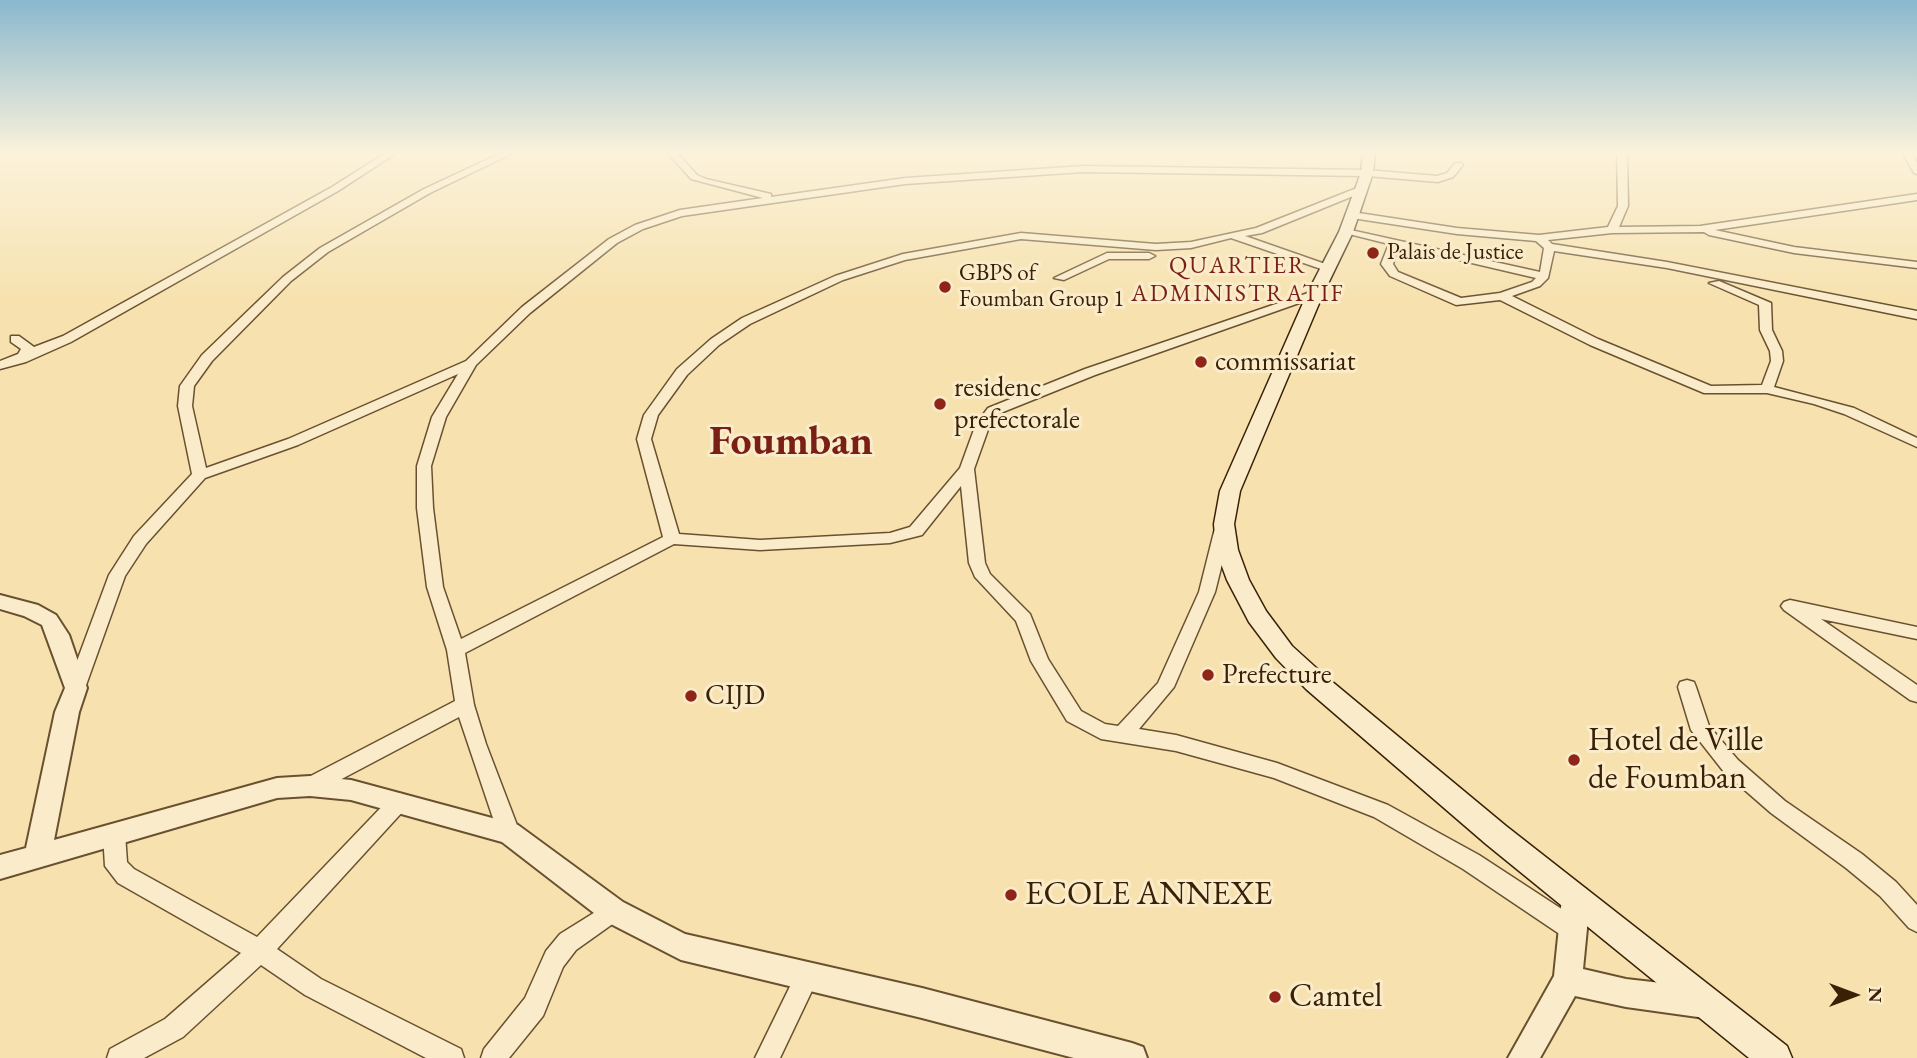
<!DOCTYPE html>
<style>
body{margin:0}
#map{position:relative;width:1917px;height:1058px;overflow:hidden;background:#f7e2af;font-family:"EB Garamond",serif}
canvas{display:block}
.north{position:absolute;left:1819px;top:960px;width:70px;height:70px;-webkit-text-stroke:5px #faeccb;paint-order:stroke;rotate:90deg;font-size:19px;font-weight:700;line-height:28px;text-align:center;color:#3a2106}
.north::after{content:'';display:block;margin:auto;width:24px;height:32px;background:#3a2106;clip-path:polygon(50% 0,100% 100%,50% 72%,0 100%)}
</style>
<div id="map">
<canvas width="1917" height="1058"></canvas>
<div class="north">N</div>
</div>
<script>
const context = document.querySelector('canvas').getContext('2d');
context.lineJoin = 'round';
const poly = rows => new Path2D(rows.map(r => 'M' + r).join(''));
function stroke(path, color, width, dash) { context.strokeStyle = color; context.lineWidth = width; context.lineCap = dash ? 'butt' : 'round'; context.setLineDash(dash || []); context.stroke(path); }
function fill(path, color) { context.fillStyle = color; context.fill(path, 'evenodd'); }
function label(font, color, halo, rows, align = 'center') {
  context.font = font + ' "EB Garamond",serif'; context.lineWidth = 6; context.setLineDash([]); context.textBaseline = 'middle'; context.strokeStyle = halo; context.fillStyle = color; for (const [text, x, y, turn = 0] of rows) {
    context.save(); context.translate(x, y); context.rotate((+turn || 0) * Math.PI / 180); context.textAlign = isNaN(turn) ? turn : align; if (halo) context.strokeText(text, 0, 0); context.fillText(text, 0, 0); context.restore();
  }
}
const minor = poly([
 [387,152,398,152,338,191,71,342,26,362,0,369,0,361,18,354,21,349,11,342,11,336,19,336,34,347,63,336,332,187,387,152],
 [503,152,515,152,430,193,328,252,291,281,212,361,194,386,192,406,206,468,288,439,466,361,522,307,609,239,635,225,680,210,763,198,691,179,667,152,676,152,697,175,706,179,771,194,771,197,905,178,1083,166,1367,170,1437,176,1447,173,1455,163,1461,163,1463,165,1453,177,1438,182,1367,176,1083,172,905,184,682,216,643,229,617,243,530,313,476,365,446,417,431,466,433,508,443,587,461,639,663,537,637,439,644,415,677,369,711,339,742,318,835,276,903,254,1021,233,1156,244,1191,242,1256,228,1357,188,1363,188,1363,192,1262,233,1245,236,1331,266,1331,270,1327,271,1231,238,1191,248,1156,250,1021,239,905,260,843,280,750,324,719,345,687,375,658,415,651,439,679,534,760,540,890,533,910,527,960,468,976,424,988,408,1085,369,1311,292,1319,292,1319,296,1095,375,998,414,990,424,974,469,985,563,990,574,1030,614,1048,659,1081,711,1105,724,1118,726,1158,683,1199,592,1214,532,1216,528,1228,528,1230,532,1215,592,1174,687,1139,729,1176,735,1277,763,1388,805,1479,855,1583,923,1586,931,1583,939,1575,942,1567,939,1463,869,1374,817,1274,778,1176,751,1101,739,1067,721,1031,661,1016,621,975,577,969,563,961,486,922,535,890,543,760,550,674,544,465,653,474,705,486,744,520,833,516,840,509,842,502,840,498,833,459,717,317,792,310,795,303,792,300,786,303,780,455,701,447,650,427,587,417,508,417,466,432,417,458,374,298,445,205,478,146,544,125,576,85,688,83,693,76,695,69,693,67,688,109,575,134,536,192,474,178,406,180,386,202,355,283,277,320,248,424,189,503,152],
 [1617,152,1627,152,1628,206,1619,227,1700,226,1917,194,1917,200,1715,230,1794,247,1917,262,1917,268,1794,253,1709,235,1704,232,1612,233,1548,240,1552,244,1667,262,1917,311,1917,319,1667,268,1554,251,1548,278,1540,286,1512,296,1598,339,1711,386,1762,385,1771,361,1770,351,1760,330,1759,305,1709,283,1719,281,1771,303,1772,330,1782,351,1783,361,1774,387,1854,408,1917,438,1917,447,1844,414,1814,404,1767,393,1704,393,1590,345,1500,300,1456,305,1390,276,1381,264,1389,244,1341,232,1346,229,1540,272,1544,248,1536,241,1457,234,1352,218,1347,215,1352,212,1457,228,1539,235,1608,227,1618,206,1617,152],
 [1399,246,1536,278,1532,282,1500,293,1461,298,1398,272,1393,264,1399,246],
 [1902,152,1911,152,1917,163,1917,174,1914,173,1902,152],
 [1107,253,1149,253,1155,256,1149,259,1109,259,1064,280,1054,278,1107,253],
 [1790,600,1917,627,1917,639,1821,619,1917,685,1917,702,1910,700,1784,610,1781,606,1784,602,1790,600],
 [1687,680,1694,682,1696,687,1709,726,1738,760,1785,801,1862,854,1896,882,1917,905,1917,932,1909,928,1880,896,1846,868,1771,813,1724,772,1691,730,1678,687,1680,682,1687,680],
 [399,793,406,796,409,802,406,808,277,949,321,979,461,1049,464,1058,426,1058,305,995,261,965,183,1037,144,1058,107,1058,110,1049,165,1019,241,953,118,883,105,866,103,834,107,827,114,825,121,827,125,834,127,862,134,869,257,937,392,796,399,793],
 [613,901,621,904,624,911,621,918,576,950,563,967,543,1016,509,1058,481,1058,484,1049,525,998,546,951,560,934,613,901],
 [806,966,814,970,818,978,780,1058,755,1058,798,970,806,966]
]);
const tertiary = poly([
 [0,595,38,605,56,615,69,635,87,688,79,712,54,840,277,778,310,776,351,780,518,825,623,902,685,934,922,988,1132,1043,1143,1047,1147,1058,1074,1058,922,1018,681,960,603,920,502,842,351,800,310,796,277,798,0,879,0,855,26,848,55,712,65,688,42,625,24,616,0,609,0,595],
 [1576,885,1586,889,1590,898,1583,969,1626,979,1705,988,1715,993,1720,1003,1715,1013,1705,1018,1626,1007,1575,996,1540,1058,1508,1058,1554,976,1562,898,1566,889,1576,885]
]);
const secondary = poly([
 [1363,152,1375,152,1373,173,1353,232,1323,294,1240,491,1234,524,1238,550,1249,580,1266,611,1292,646,1324,675,1506,826,1787,1046,1792,1058,1749,1058,1486,844,1306,689,1276,658,1249,622,1227,580,1216,550,1214,524,1220,491,1307,294,1339,232,1361,173,1363,152]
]);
const markers = [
 [1373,253,7,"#8f2418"],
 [945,287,7,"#8f2418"],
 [1201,362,7,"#8f2418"],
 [940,404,7,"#8f2418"],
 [1208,675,7,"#8f2418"],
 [691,696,7,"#8f2418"],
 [1574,760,7,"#8f2418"],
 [1011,895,7,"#8f2418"],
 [1275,997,7,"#8f2418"]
];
const farPoinames = [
 ["Palais de Justice",1387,253],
 ["GBPS of",959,274],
 ["Foumban Group 1",959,300]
];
const farNeighbourhoodnames = [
 ["QUARTIER",1238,266],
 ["ADMINISTRATIF",1238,294]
];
const poiNames = [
 ["commissariat",1215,362],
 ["residenc",954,388],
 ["prefectorale",954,420],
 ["Prefecture",1222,675],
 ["CIJD",705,696]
];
const nearPoinames = [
 ["Hotel de Ville",1588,741],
 ["de Foumban",1588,779],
 ["ECOLE ANNEXE",1025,895],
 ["Camtel",1289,997]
];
const townNames = [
 ["Foumban",791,443]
];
stroke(minor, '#695130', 3);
stroke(tertiary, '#695130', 4);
stroke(secondary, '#3a2106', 3);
fill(minor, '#faeccb');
fill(tertiary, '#faeccb');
fill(secondary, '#faeccb');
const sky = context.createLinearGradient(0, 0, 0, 300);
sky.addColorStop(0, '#8ab8ce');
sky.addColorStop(0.51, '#fbf2db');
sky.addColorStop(1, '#fbf2db00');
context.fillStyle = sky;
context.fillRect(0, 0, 1917, 300);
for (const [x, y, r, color] of markers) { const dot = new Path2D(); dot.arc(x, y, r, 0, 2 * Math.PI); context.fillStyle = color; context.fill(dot); stroke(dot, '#faeccb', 2.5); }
label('23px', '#3a2106', '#faeccb', farPoinames, 'left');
context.letterSpacing = '2px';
label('24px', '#7a1f14', '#faeccb', farNeighbourhoodnames);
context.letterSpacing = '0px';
label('28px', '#3a2106', '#faeccb', poiNames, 'left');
label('33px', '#3a2106', '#faeccb', nearPoinames, 'left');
label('bold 42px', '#7a1f14', '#faeccb', townNames);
</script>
